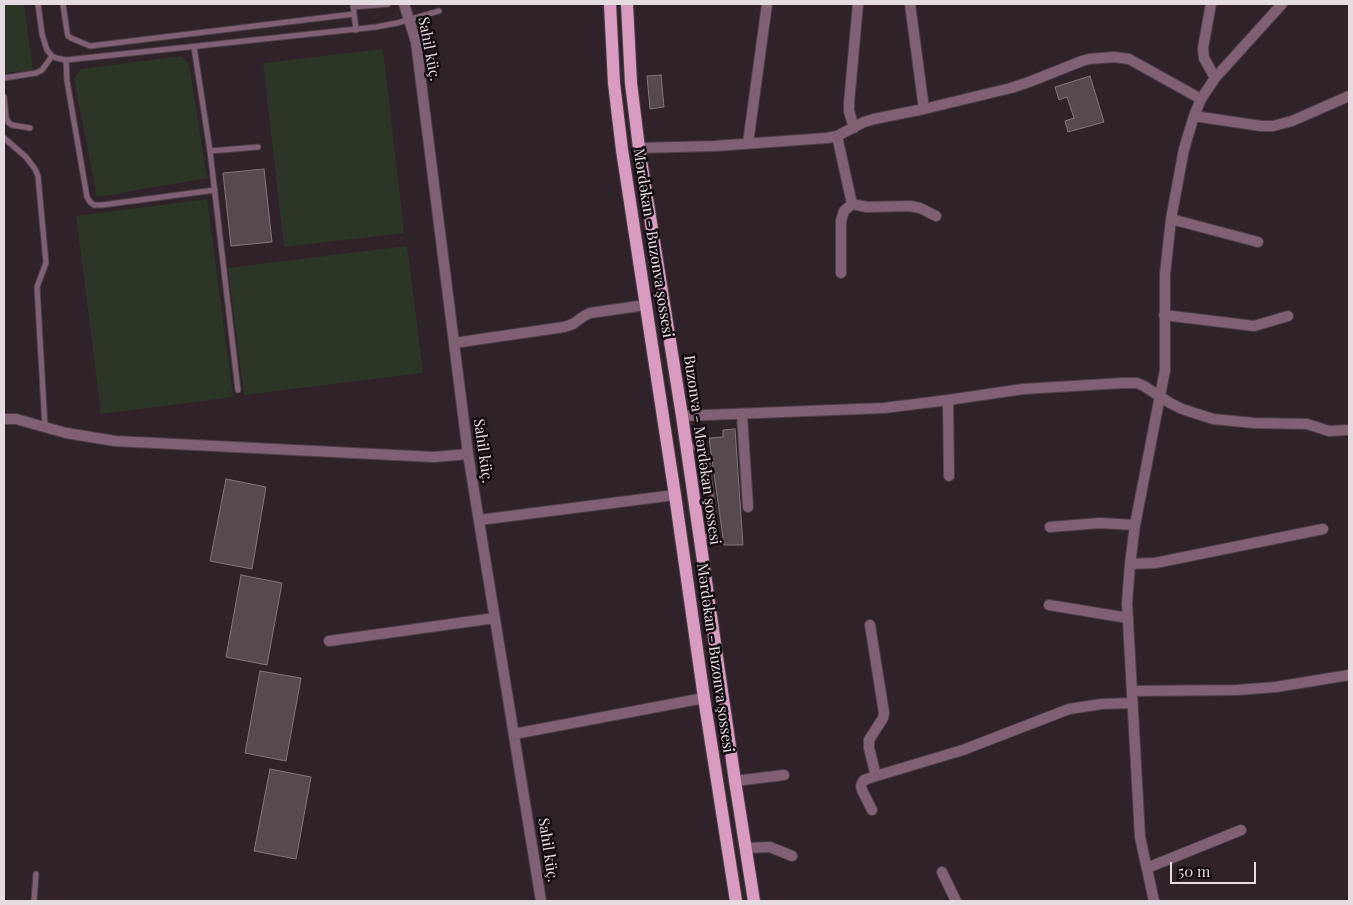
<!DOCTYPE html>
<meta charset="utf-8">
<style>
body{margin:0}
#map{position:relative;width:1353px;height:905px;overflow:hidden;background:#2f2229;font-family:"Playfair Display",serif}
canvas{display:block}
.frame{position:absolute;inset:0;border:5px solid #e5dce1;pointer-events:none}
.scale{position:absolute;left:1170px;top:862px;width:86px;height:22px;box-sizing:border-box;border:2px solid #e5dce1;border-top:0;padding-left:6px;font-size:15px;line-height:18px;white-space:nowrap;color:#e5dce1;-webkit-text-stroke:4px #130d11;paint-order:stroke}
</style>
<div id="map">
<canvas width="1353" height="905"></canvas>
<div class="frame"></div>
<div class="scale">50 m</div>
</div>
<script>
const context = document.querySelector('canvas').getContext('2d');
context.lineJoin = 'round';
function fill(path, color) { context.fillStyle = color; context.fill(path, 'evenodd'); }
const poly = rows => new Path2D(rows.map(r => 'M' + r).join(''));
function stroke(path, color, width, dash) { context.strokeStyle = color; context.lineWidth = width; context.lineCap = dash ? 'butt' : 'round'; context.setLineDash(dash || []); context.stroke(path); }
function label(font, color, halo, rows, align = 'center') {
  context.font = font + ' "Playfair Display",serif'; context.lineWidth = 5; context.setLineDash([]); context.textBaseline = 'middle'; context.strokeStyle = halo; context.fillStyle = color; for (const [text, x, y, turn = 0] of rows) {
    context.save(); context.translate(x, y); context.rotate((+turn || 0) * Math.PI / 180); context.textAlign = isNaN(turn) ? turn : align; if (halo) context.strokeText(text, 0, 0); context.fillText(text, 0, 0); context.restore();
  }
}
const green = poly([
 [4,4,24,4,33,70,4,73],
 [383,49,404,233,284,247,263,63],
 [182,56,189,64,207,178,97,197,74,78,81,69],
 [207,199,233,397,101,414,76,216],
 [407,246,423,373,244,395,228,268]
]);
const building = poly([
 [661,75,664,107,650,109,647,76,661,75],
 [1090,76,1104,122,1068,132,1065,121,1074,118,1067,97,1059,100,1055,87,1090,76],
 [264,169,272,242,231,246,223,173,264,169],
 [735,429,743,545,724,545,709,438,723,437,723,430,735,429],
 [226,479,266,487,252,569,210,561,226,479],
 [241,575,282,583,267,665,226,657,241,575],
 [260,671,301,678,286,761,245,753,260,671],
 [270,769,311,777,296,859,254,851,270,769]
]);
const service = poly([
 [38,4,42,34,47,50,52,56,56,58,66,60,376,27,397,23,439,11],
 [63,4,67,32,68,36,71,38,90,46,354,14],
 [353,4,356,30],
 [353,7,388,4],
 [194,47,210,151,238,390],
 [66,60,67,81,87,197,90,202,94,205,102,205,215,190],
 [4,78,36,73,42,70,52,56],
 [4,97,6,117,8,122,12,125,30,128],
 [4,138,26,157,35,169,38,176,46,263,37,287,45,427],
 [210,151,258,147],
 [689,444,705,454,707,459,715,528,714,531,702,540],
 [34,901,36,874]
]);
const minor = poly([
 [404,4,416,42,468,454,541,901],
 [910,4,924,109],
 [1211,4,1203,48,1204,58,1215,78],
 [1194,116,1261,126,1273,126,1292,121,1349,96],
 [854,128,849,111,849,103,858,4],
 [837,136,852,204,867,207,910,206,920,208,936,216],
 [748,143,767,4],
 [639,148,715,146,827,138,837,136,864,122,874,119,924,109,1011,88,1029,82,1082,61,1089,59,1114,57,1129,59,1201,99],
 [1171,219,1258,242],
 [841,273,841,221,844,211,852,204],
 [1164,315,1254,326,1288,316],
 [454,343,564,327,573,324,584,316,590,313,646,305],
 [948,400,949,476],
 [742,415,748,507],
 [682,416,884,408,948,400,1023,389,1123,383,1137,383,1144,386,1170,403,1182,409,1213,419,1254,423,1307,424,1329,431,1349,430],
 [4,419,16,419,66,433,115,441,434,457,468,454],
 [479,520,675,495],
 [1050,527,1100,523,1135,525],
 [1130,564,1155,563,1323,529],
 [1049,605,1128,618],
 [870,625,884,713,883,718,869,740,869,748,876,776,963,750,1069,709,1102,704,1132,703],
 [329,641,495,618],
 [1132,691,1237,690,1276,687,1349,675],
 [514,734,704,698],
 [735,781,784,775],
 [872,810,862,790,861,786,862,783,864,780,876,776],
 [745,848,770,847,792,856],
 [1147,868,1241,830],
 [942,872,956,901],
 [1154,901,1140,837,1127,603,1130,564,1135,525,1165,370,1165,274,1171,219,1184,149,1194,116,1201,99,1215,78,1282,4]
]);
const primary = poly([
 [610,4,614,83,622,150,675,495,704,698,736,901],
 [627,4,631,83,639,148,682,416,735,781,754,901]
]);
const streetNames = [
 ["Sahil küç.",429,49,79],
 ["Mərdəkan - Buzonva şossesi",653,243,81],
 ["Buzonva - Mərdəkan şossesi",702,450,82],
 ["Sahil küç.",483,451,82],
 ["Mərdəkan - Buzonva şossesi",715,658,82],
 ["Sahil küç.",548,850,81]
];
fill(green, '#2b3627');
fill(building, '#574950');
stroke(building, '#84757e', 1);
stroke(service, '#4c4046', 7);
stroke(minor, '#4c4046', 12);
stroke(primary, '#4c4046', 14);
stroke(service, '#806173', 5);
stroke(minor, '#806173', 10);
stroke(primary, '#da9bc0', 12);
label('15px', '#e5dce1', '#130d11', streetNames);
</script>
